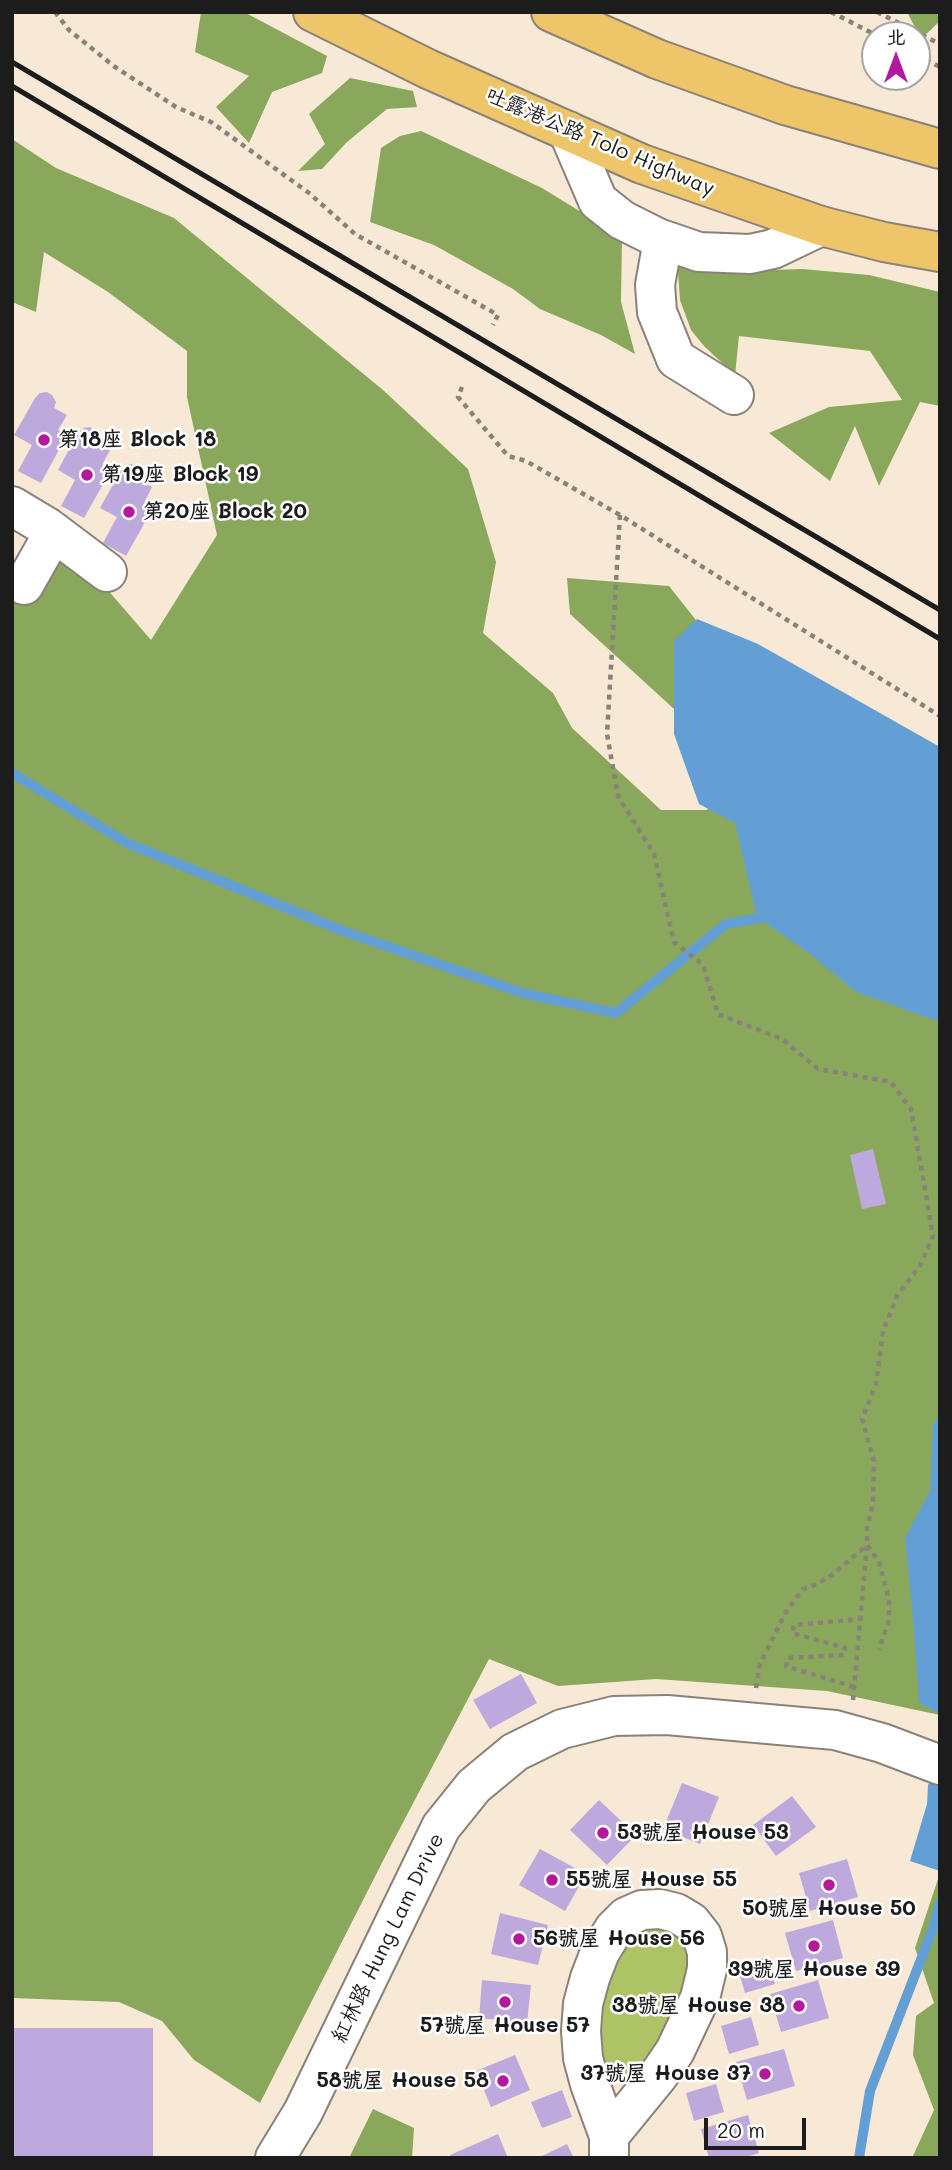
<!DOCTYPE html>
<meta charset="utf-8">
<style>
body{margin:0}
#map{position:relative;width:952px;height:2170px;overflow:hidden;background:#f8e8d6;font-family:Mali,"LXGW WenKai TC",sans-serif}
canvas{display:block}
.frame{position:absolute;inset:0;border:14px solid #1c1c1c;pointer-events:none}
.north{position:absolute;left:861px;top:21px;width:70px;height:70px;box-sizing:border-box;background:#fff;border:2px solid #a4a4a4;border-radius:50%;rotate:0deg;font-size:19px;font-weight:700;line-height:28px;text-align:center;color:#1c1c1c}
.north::after{content:'';display:block;margin:auto;width:24px;height:32px;background:#b5179e;clip-path:polygon(50% 0,100% 100%,50% 72%,0 100%)}
.scale{position:absolute;left:704px;top:2118px;width:102px;height:32px;box-sizing:border-box;border:4px solid #1c1c1c;border-top:0;padding-left:9px;font-size:21px;line-height:24px;white-space:nowrap;color:#1c1c1c;-webkit-text-stroke:5px #fff;paint-order:stroke}
</style>
<div id="map">
<canvas width="952" height="2170"></canvas>
<div class="frame"></div>
<div class="north">北</div>
<div class="scale">20 m</div>
</div>
<script>
const context = document.querySelector('canvas').getContext('2d');
context.lineJoin = 'round';
function fill(path, color) { context.fillStyle = color; context.fill(path, 'evenodd'); }
const poly = rows => new Path2D(rows.map(r => 'M' + r).join(''));
function stroke(path, color, width, dash) { context.strokeStyle = color; context.lineWidth = width; context.lineCap = dash ? 'butt' : 'round'; context.setLineDash(dash || []); context.stroke(path); }
function label(font, color, halo, rows, align = 'center') {
  context.font = font + ' Mali,"LXGW WenKai TC",sans-serif'; context.lineWidth = 5; context.setLineDash([]); context.textBaseline = 'middle'; context.strokeStyle = halo; context.fillStyle = color; for (const [text, x, y, turn = 0] of rows) {
    context.save(); context.translate(x, y); context.rotate((+turn || 0) * Math.PI / 180); context.textAlign = isNaN(turn) ? turn : align; if (halo) context.strokeText(text, 0, 0); context.fillText(text, 0, 0); context.restore();
  }
}
const green = poly([
 [646,1925,671,1927,692,1955,675,2018,636,2074,625,2076,613,2074,604,2066,596,2031,598,2006,626,1939]
]);
const forest = poly([
 [201,12,244,12,327,56,322,73,272,92,249,143,216,107,249,76,195,52],
 [907,12,940,12,940,21,921,39],
 [350,78,413,91,417,107,387,109,347,142,322,169,298,171,325,144,309,114],
 [421,131,542,188,622,237,621,302,635,354,601,335,540,309,513,289,434,245,370,222,381,148,400,136],
 [12,139,56,168,174,218,383,390,468,469,496,562,483,633,553,693,572,728,661,810,706,810,762,783,940,757,940,1715,827,1691,656,1679,558,1686,489,1659,388,1851,260,2103,194,2060,162,2021,119,2002,12,1998,12,595,46,550,80,558,151,640,217,535,187,397,187,351,108,292,44,252,36,312,12,302],
 [677,257,737,271,802,269,869,275,940,292,940,406,920,402,879,486,855,426,830,481,769,433,829,407,902,400,870,351,739,336,735,375,704,346,691,330,680,300],
 [567,578,669,586,740,676,685,719,570,614],
 [940,1873,940,2158,912,2158,934,2110,913,2055,916,2016,934,2003,915,1948],
 [373,2109,414,2128,412,2158,349,2158]
]);
const water = poly([
 [697,619,758,644,940,747,940,1022,856,992,810,954,757,917,735,823,699,804,674,734,674,641],
 [940,1413,940,1714,919,1703,913,1618,905,1538,930,1491,933,1425],
 [940,1765,940,1871,910,1861,927,1804,928,1785]
]);
const stream = poly([
 [12,773,127,843,343,931,522,993,616,1013,726,924,771,916],
 [859,2158,870,2091,932,1931,940,1903]
]);
const building = poly([
 [47,392,52,395,56,402,54,408,67,415,58,430,67,435,41,483,18,471,32,445,14,435,35,398,40,393],
 [90,427,99,436,97,443,110,450,102,465,111,470,84,518,61,506,75,480,58,470,78,433,84,428],
 [132,464,138,467,141,474,140,480,152,487,144,503,153,508,126,556,103,543,117,517,100,508,121,470,126,465],
 [873,1149,886,1204,862,1209,850,1155],
 [521,1674,537,1703,490,1729,473,1700],
 [682,1783,719,1797,700,1844,663,1829],
 [792,1796,816,1827,776,1856,753,1825],
 [599,1800,636,1835,607,1865,570,1830],
 [540,1849,586,1874,565,1911,519,1885],
 [847,1859,858,1897,810,1911,799,1873],
 [500,1913,548,1925,538,1965,491,1954],
 [833,1920,843,1958,796,1971,785,1933],
 [767,1957,775,1984,745,1993,737,1966],
 [482,1980,531,1985,527,2023,479,2018],
 [818,1980,829,2018,781,2032,770,1994],
 [751,2017,759,2045,729,2054,721,2026],
 [12,2028,153,2028,153,2158,12,2158],
 [784,2049,795,2086,747,2100,736,2062],
 [515,2055,530,2090,491,2107,476,2071],
 [716,2084,724,2112,694,2121,686,2093],
 [562,2090,572,2117,542,2128,531,2102],
 [748,2115,759,2153,744,2158,709,2158,701,2129],
 [498,2134,508,2158,452,2158,450,2155],
 [567,2144,574,2158,538,2158]
]);
const path = poly([
 [55,12,69,30,115,67,176,107,211,122,309,193,355,234,498,315,493,325],
 [831,12,876,35],
 [877,12,940,44],
 [917,55,940,67],
 [462,387,458,397,508,456,526,461,620,515,940,716],
 [620,515,607,734,618,796,654,854,674,942,703,965,718,1014,782,1039,818,1069,891,1082,911,1109,933,1236,920,1266,898,1294,883,1331,876,1384,862,1419,874,1461,873,1503,867,1528,867,1545,853,1700],
 [854,1687,786,1666,788,1658,844,1655,845,1648,792,1633,794,1625,861,1619],
 [756,1688,760,1664,787,1610,803,1589,817,1584,833,1574,867,1545,879,1562,889,1600,889,1620,879,1650]
]);
const minor = poly([
 [568,131,598,201,622,220,658,238,699,252,750,254,773,249,821,226],
 [663,240,655,285,657,312,676,359,734,395],
 [12,506,47,527,107,572],
 [24,585,54,532],
 [275,2158,303,2112,441,1827,474,1786,515,1752,562,1729,614,1716,667,1715,835,1730,882,1743,940,1765],
 [609,2158,609,2136,590,2084,583,2058,581,2031,583,2004,590,1978,600,1952,614,1929,626,1917,642,1910,660,1909,676,1913,691,1922,702,1936,707,1952,707,1969,700,1998,675,2051,658,2076,609,2136]
]);
const highway = poly([
 [313,12,428,69,642,164,821,226,884,242,940,252],
 [551,12,657,59,785,105,940,149]
]);
const rail = poly([
 [12,62,940,610],
 [12,86,940,639]
]);
const markers = [
 [44,440,7,"#b5179e"],
 [87,475,7,"#b5179e"],
 [129,512,7,"#b5179e"],
 [603,1833,7,"#b5179e"],
 [552,1880,7,"#b5179e"],
 [829,1885,7,"#b5179e"],
 [519,1939,7,"#b5179e"],
 [814,1946,7,"#b5179e"],
 [505,2002,7,"#b5179e"],
 [799,2006,7,"#b5179e"],
 [765,2074,7,"#b5179e"],
 [503,2081,7,"#b5179e"]
];
const streetNames = [
 ["吐露港公路 Tolo Highway",600,142,23],
 ["紅林路 Hung Lam Drive",388,1938,-64]
];
const poiNames = [
 ["第18座 Block 18",58,440],
 ["第19座 Block 19",101,475],
 ["第20座 Block 20",143,512],
 ["53號屋 House 53",617,1833],
 ["55號屋 House 55",566,1880],
 ["50號屋 House 50",829,1909,"center"],
 ["56號屋 House 56",533,1939],
 ["39號屋 House 39",814,1970,"center"],
 ["38號屋 House 38",785,2006,"right"],
 ["57號屋 House 57",505,2026,"center"],
 ["37號屋 House 37",751,2074,"right"],
 ["58號屋 House 58",489,2081,"right"]
];
fill(green, '#aec266');
fill(forest, '#8aa85b');
fill(water, '#639fd4');
stroke(stream, '#639fd4', 10);
fill(building, '#bea9dd');
stroke(minor, '#8a8279', 42);
stroke(highway, '#8a8279', 42);
stroke(path, '#8a8279', 4.5, [5, 5]);
stroke(minor, '#fff', 38);
stroke(highway, '#eec569', 38);
stroke(rail, '#1c1c1c', 5);
for (const [x, y, r, color] of markers) { const dot = new Path2D(); dot.arc(x, y, r, 0, 2 * Math.PI); context.fillStyle = color; context.fill(dot); stroke(dot, '#fff', 2.5); }
label('21px', '#1c1c1c', '#fff', streetNames);
label('bold 21px', '#1c1c1c', '#fff', poiNames, 'left');
</script>
